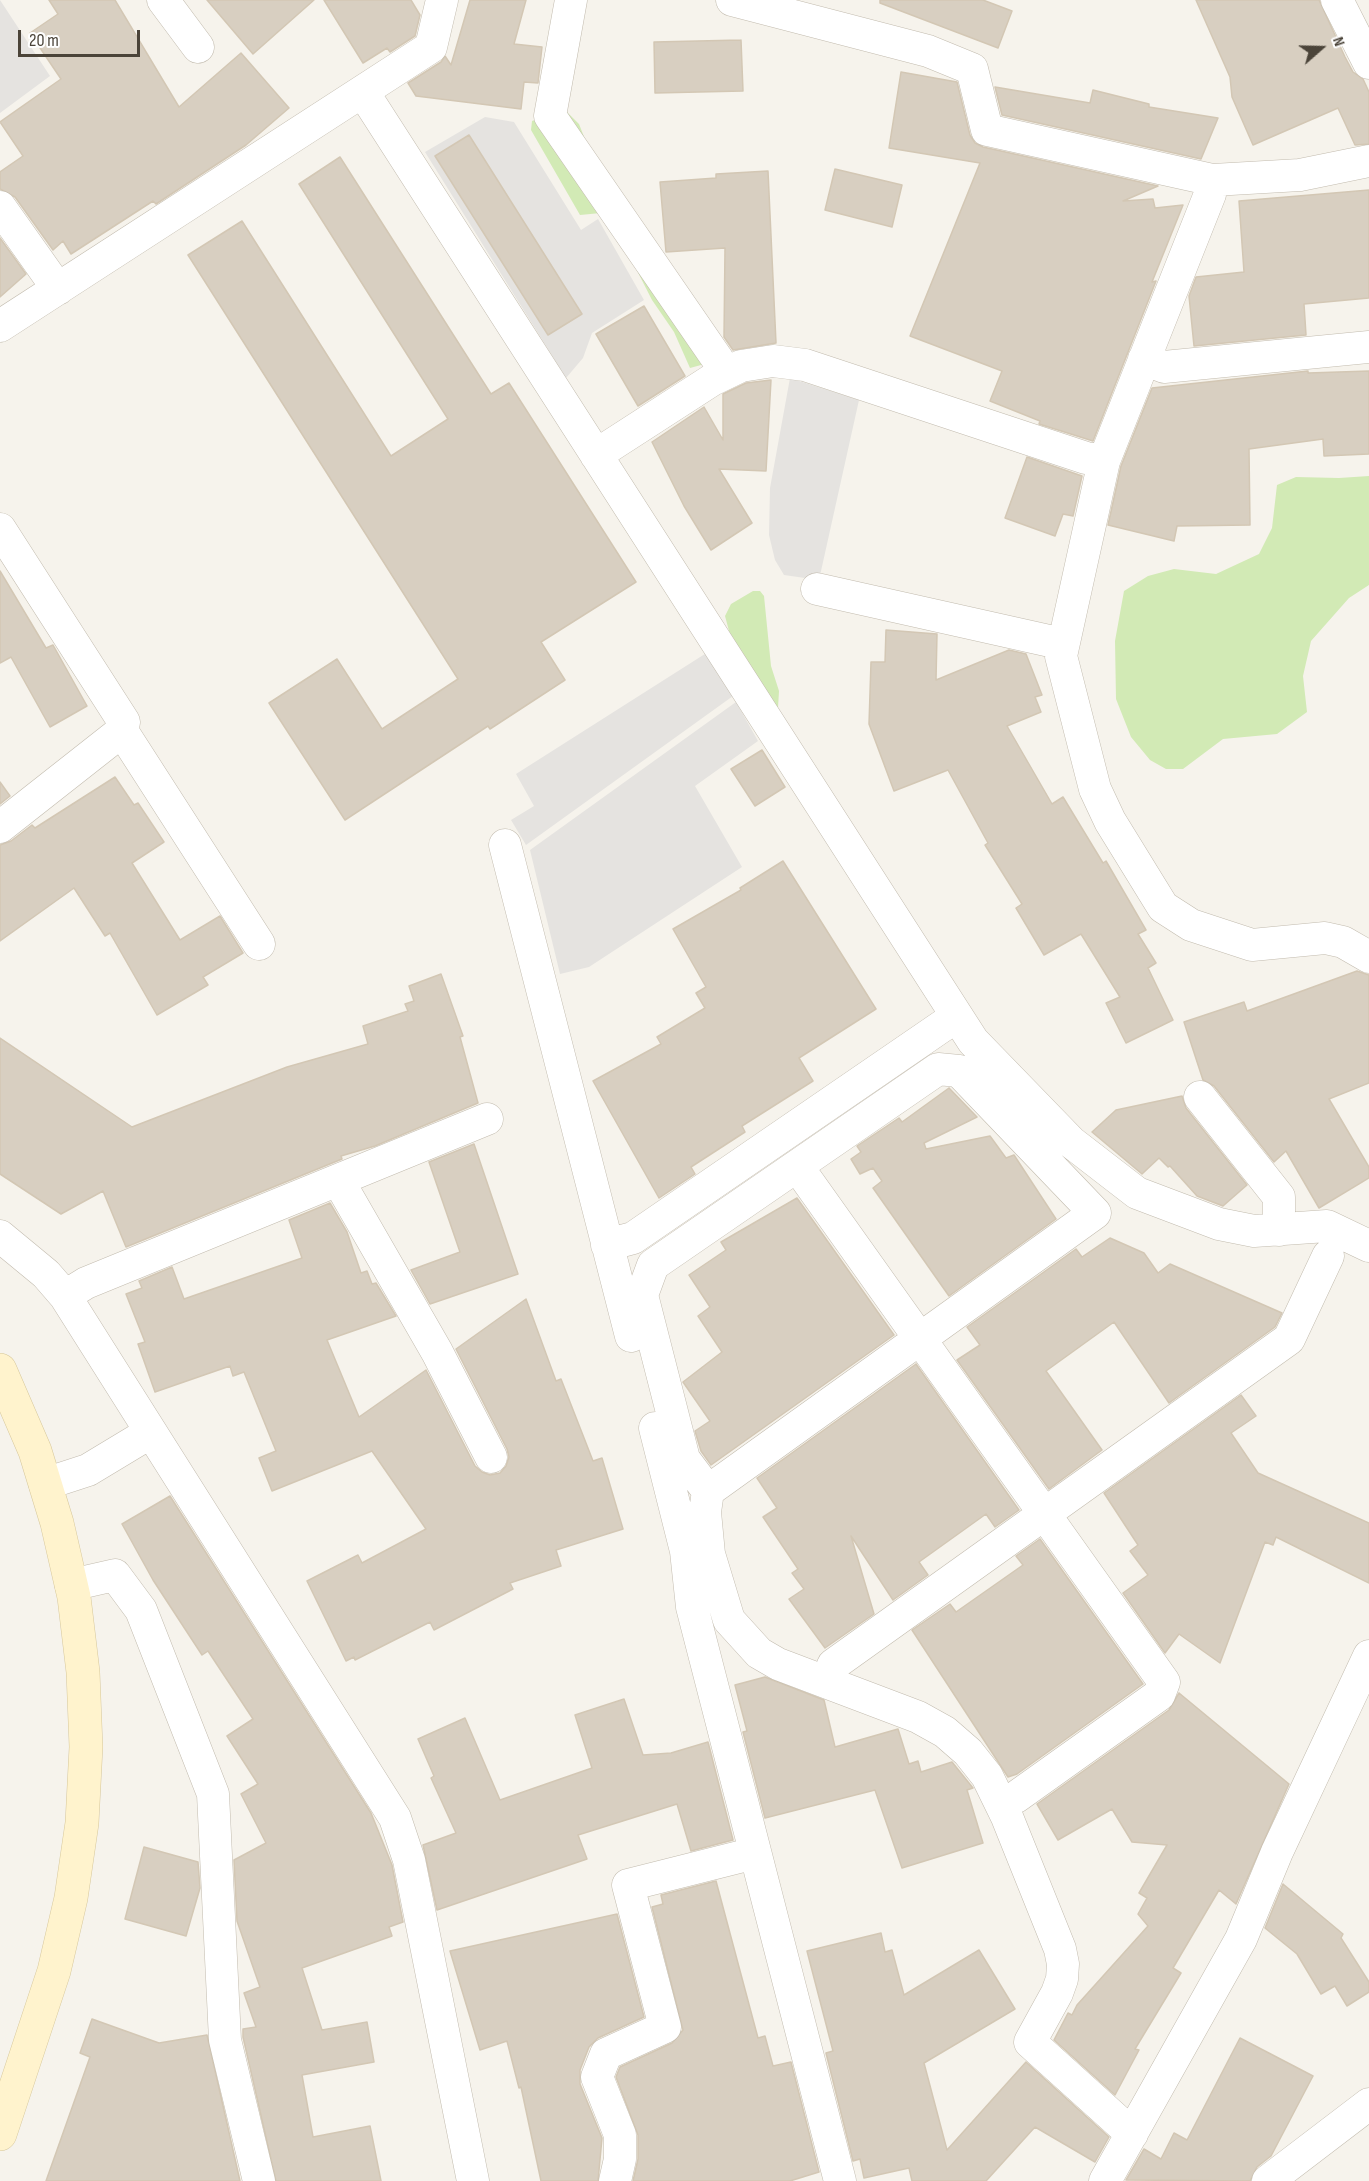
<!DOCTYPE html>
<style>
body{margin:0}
#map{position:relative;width:1369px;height:2181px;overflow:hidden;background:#f6f3ec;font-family:"Sofia Sans Condensed",sans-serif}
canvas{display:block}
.north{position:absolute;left:1291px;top:18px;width:60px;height:60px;-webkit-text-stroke:4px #fff;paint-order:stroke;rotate:70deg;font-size:16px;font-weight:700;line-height:24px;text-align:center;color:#4b4439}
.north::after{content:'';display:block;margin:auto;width:21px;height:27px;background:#4b4439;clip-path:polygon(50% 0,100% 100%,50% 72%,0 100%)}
.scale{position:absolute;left:18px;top:30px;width:122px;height:27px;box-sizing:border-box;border:3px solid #4b4439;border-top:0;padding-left:8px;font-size:18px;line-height:21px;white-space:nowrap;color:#4b4439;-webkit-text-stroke:4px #fff;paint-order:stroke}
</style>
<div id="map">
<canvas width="1369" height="2181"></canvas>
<div class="north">N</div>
<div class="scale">20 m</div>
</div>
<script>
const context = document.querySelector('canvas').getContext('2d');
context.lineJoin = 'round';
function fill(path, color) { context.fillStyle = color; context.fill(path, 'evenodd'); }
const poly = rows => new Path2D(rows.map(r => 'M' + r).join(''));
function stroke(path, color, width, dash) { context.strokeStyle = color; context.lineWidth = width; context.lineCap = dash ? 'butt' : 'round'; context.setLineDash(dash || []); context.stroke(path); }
const green = poly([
 [556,112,567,112,579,124,590,152,706,360,701,365,690,368,674,332,652,300,627,251,601,213,580,215,531,130,532,121],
 [1369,476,1369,585,1349,598,1311,641,1303,676,1307,712,1277,734,1223,739,1183,769,1166,769,1150,760,1131,737,1116,699,1115,641,1124,591,1148,576,1174,569,1216,574,1259,554,1272,528,1277,485,1296,477,1339,478],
 [753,591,760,591,764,596,771,666,779,691,778,708,772,707,732,642,725,616,731,604]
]);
const parking = poly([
 [0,0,50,76,0,113],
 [485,117,514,122,581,230,598,219,644,300,592,333,583,358,566,378,425,152],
 [790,378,859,400,819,580,784,575,775,560,769,535,770,488],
 [708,652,733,696,526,845,511,820,534,806,516,774],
 [736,702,758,741,695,786,742,867,589,967,560,974,530,850]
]);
const building = poly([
 [49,0,115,0,179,107,241,53,289,108,246,145,156,204,153,201,71,254,63,241,53,250,15,197,0,189,0,172,23,156,0,122,61,79,30,33,58,14,49,0],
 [207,0,314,0,253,54,207,0],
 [324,0,411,0,420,15,415,36,390,52,387,48,363,63,324,0],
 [470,0,526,0,514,44,542,47,538,83,524,82,521,109,416,96,408,83,441,62,445,56,451,65,470,0],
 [880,0,983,0,1012,11,998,48,880,3,880,0],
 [1196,0,1319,0,1345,57,1353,72,1363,79,1369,92,1369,144,1355,145,1338,108,1253,145,1232,97,1230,77,1196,0],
 [741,40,743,91,655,93,654,42,741,40],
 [901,72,957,82,970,135,975,143,983,147,1158,186,1123,201,1153,199,1155,208,1183,205,1152,282,1156,281,1093,441,1039,424,1040,421,990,401,1002,371,910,336,980,163,889,148,901,72],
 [995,87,1090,103,1093,90,1149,104,1149,107,1218,118,1201,159,1002,115,995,87],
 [469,135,582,314,548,335,435,156,469,135],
 [340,157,491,394,509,383,636,582,541,642,565,680,490,729,488,726,345,820,269,703,337,659,382,729,458,679,188,255,242,221,391,456,448,419,299,184,340,157],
 [835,169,902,185,892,227,825,210,835,169],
 [768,171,776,343,733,350,724,337,725,248,666,252,660,182,716,178,716,174,768,171],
 [1369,190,1369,298,1304,304,1306,335,1194,346,1189,296,1196,277,1244,272,1239,201,1369,190],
 [0,238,26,274,0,297,0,238],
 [644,306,685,376,638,406,596,334,644,306],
 [1308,371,1308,373,1369,371,1369,454,1324,456,1323,439,1249,449,1250,525,1177,526,1174,541,1108,525,1121,466,1152,388,1308,371],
 [771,380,766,471,719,469,752,523,711,550,684,506,652,442,704,407,723,440,723,394,746,383,771,380],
 [1027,457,1082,476,1073,516,1063,514,1055,536,1005,518,1027,457],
 [0,571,46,648,53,645,87,706,50,727,11,657,0,663,0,571],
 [886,630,937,634,936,680,1009,650,1026,654,1042,695,1035,697,1041,712,1007,726,1052,804,1063,797,1103,863,1106,861,1146,930,1138,934,1156,963,1148,968,1173,1020,1126,1043,1106,1003,1120,997,1081,934,1044,955,1016,908,1022,904,985,845,988,843,948,770,894,791,869,724,871,662,885,662,886,630],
 [762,750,785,787,755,806,731,769,762,750],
 [115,777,134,805,138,803,164,842,132,863,180,940,220,916,243,953,203,977,208,985,157,1015,110,933,105,936,74,888,0,941,0,845,11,841,32,825,35,828,115,777],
 [0,782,10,796,0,804,0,782],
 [783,861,876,1009,799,1058,813,1081,742,1126,745,1132,691,1167,695,1174,659,1198,593,1081,661,1044,657,1037,705,1008,696,993,706,987,673,929,741,890,740,888,783,861],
 [1357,971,1369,975,1369,1083,1329,1099,1369,1167,1369,1178,1319,1208,1286,1151,1274,1162,1214,1086,1203,1080,1184,1022,1244,1002,1247,1011,1357,971],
 [441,974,463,1036,460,1037,478,1103,375,1146,341,1156,342,1159,126,1247,103,1191,61,1214,0,1174,0,1038,132,1127,287,1067,368,1044,363,1026,408,1011,405,1004,414,1001,409,986,441,974],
 [949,1088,977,1117,924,1143,926,1149,990,1136,1006,1158,1014,1155,1056,1219,949,1296,873,1188,882,1181,873,1168,860,1174,851,1159,861,1152,857,1146,899,1118,902,1122,949,1088],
 [1182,1096,1186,1108,1247,1185,1223,1206,1197,1196,1170,1166,1168,1167,1159,1158,1142,1174,1092,1132,1116,1110,1182,1096],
 [474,1144,518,1274,430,1304,411,1270,460,1252,429,1162,474,1144],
 [797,1198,894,1335,711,1465,701,1451,695,1431,710,1421,683,1382,722,1352,698,1316,710,1307,689,1275,726,1250,721,1242,797,1198],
 [330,1203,347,1232,361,1273,367,1271,372,1284,376,1283,396,1316,327,1340,359,1417,426,1370,475,1466,482,1472,490,1475,500,1473,506,1466,509,1457,507,1449,456,1349,526,1299,556,1381,561,1379,593,1461,602,1458,623,1529,556,1550,561,1566,510,1583,513,1589,434,1630,430,1622,355,1660,354,1657,346,1661,307,1581,358,1555,362,1563,426,1529,372,1451,272,1491,259,1458,276,1451,244,1372,233,1376,230,1366,155,1392,138,1344,145,1342,126,1294,142,1288,139,1281,172,1267,184,1299,302,1258,289,1220,330,1203],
 [1110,1238,1144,1253,1158,1273,1170,1264,1282,1313,1275,1327,1169,1403,1114,1322,1046,1371,1102,1450,1049,1489,957,1360,980,1345,967,1327,1076,1249,1082,1257,1110,1238],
 [916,1364,1019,1510,995,1527,986,1514,919,1562,928,1575,893,1600,851,1536,874,1614,825,1648,789,1599,804,1589,792,1573,798,1569,763,1517,777,1508,757,1478,916,1364],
 [1241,1395,1256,1416,1231,1433,1258,1473,1369,1523,1369,1583,1276,1537,1273,1545,1265,1542,1220,1663,1179,1634,1165,1653,1123,1593,1148,1575,1130,1551,1138,1545,1104,1493,1241,1395],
 [170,1496,371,1813,392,1865,403,1922,389,1927,392,1936,302,1968,322,2030,367,2022,374,2062,302,2075,313,2137,370,2126,381,2181,276,2181,243,2037,243,2029,256,2027,244,1993,260,1987,237,1921,234,1860,266,1843,241,1794,258,1784,227,1736,253,1719,208,1651,202,1655,153,1580,122,1524,170,1496],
 [1040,1539,1143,1684,1017,1774,1008,1777,912,1630,950,1604,956,1612,1023,1565,1016,1556,1040,1539],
 [765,1677,824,1700,835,1747,898,1729,909,1764,918,1761,921,1772,952,1762,973,1788,967,1790,983,1843,902,1868,875,1790,765,1818,743,1732,747,1731,735,1685,765,1677],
 [1179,1693,1289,1784,1236,1904,1219,1890,1173,1968,1181,1973,1135,2049,1139,2050,1115,2095,1054,2040,1068,2013,1072,2015,1077,2005,1148,1926,1138,1914,1147,1898,1139,1893,1167,1845,1132,1842,1112,1809,1058,1840,1037,1804,1169,1710,1179,1693],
 [624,1699,643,1755,671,1753,708,1742,733,1840,691,1851,677,1804,578,1835,587,1859,437,1910,423,1845,456,1833,431,1778,434,1776,418,1739,465,1718,500,1800,592,1768,575,1715,624,1699],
 [144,1847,198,1862,200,1888,186,1936,125,1919,144,1847],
 [716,1881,758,2038,765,2036,773,2066,791,2062,819,2172,790,2181,633,2181,638,2159,638,2135,616,2077,620,2067,672,2043,683,2030,652,1907,663,1904,661,1895,716,1881],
 [1283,1884,1343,1934,1341,1938,1369,1982,1369,1992,1347,2006,1335,1986,1321,1994,1297,1954,1265,1928,1283,1884],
 [617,1914,644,2017,598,2038,589,2047,580,2070,580,2084,602,2138,598,2181,541,2181,521,2087,519,2088,507,2041,480,2050,450,1951,617,1914],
 [881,1933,885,1952,892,1950,904,1995,979,1950,1015,2009,924,2063,947,2150,1026,2062,1109,2137,1095,2162,1035,2127,986,2181,912,2181,909,2168,864,2178,860,2159,853,2161,826,2053,833,2051,807,1951,881,1933],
 [92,2019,159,2043,207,2035,240,2181,46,2181,90,2057,80,2053,92,2019],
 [1240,2038,1313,2076,1271,2156,1257,2167,1250,2181,1126,2180,1144,2149,1161,2159,1174,2133,1187,2140,1240,2038]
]);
const street = poly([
 [163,0,198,47],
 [571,0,550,116,718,360,724,373],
 [732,0,928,51,972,69,987,130,1213,180,1300,175,1369,161],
 [1337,0,1369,63],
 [363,92,973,1041,1071,1142,1137,1193,1219,1224,1254,1231,1327,1226,1369,1246],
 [1213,180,1210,194,1104,461,1061,656,1095,789,1110,821,1163,907,1191,925,1252,945,1325,938,1343,942,1369,957],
 [0,207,58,289],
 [0,326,431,47,442,0],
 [1144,359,1164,367,1369,347],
 [596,455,712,380,741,366,773,361,805,365,1086,458,1104,461],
 [0,529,124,722,122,731,259,944],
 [817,589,1063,644],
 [0,827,122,731],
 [505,845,631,1336],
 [1200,1097,1279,1197,1279,1230],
 [797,1166,1164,1682,1159,1695,1016,1797,1001,1803],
 [338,1180,487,1119],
 [0,1236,46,1274,65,1296,395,1818,409,1860,473,2181],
 [607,1245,633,1238,957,1016],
 [65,1296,86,1283,338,1180,437,1352,491,1457],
 [655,1428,686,1551,692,1607,840,2181],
 [45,1484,88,1470,151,1432],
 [708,1491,684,1459,642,1295,653,1265,938,1069,959,1071,1095,1213,708,1491,705,1512,709,1554,729,1620,759,1653,778,1664,918,1717,945,1732,968,1752,987,1776,1007,1817,1060,1949,1063,1964,1062,1979,1057,1993,1030,2042,1132,2134],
 [71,1585,115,1575,141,1610,213,1794,225,2040,259,2181],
 [827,1682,833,1665,1289,1339,1328,1256],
 [615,2181,620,2159,620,2135,597,2077,606,2054,665,2027,628,1885,755,1853],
 [1105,2181,1241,1939,1277,1852,1369,1656],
 [1268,2181,1369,2104]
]);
const secondary = poly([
 [0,1370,35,1451,57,1523,74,1597,83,1672,86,1747,82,1823,71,1898,54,1971,0,2134]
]);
fill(green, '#d2eab5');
fill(parking, '#e5e3e0');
fill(building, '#d8cfc1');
stroke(building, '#d3c7b4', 1.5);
stroke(street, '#c2bbae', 33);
stroke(secondary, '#d6c79b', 34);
stroke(street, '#fff', 32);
stroke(secondary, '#fff3cd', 33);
</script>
